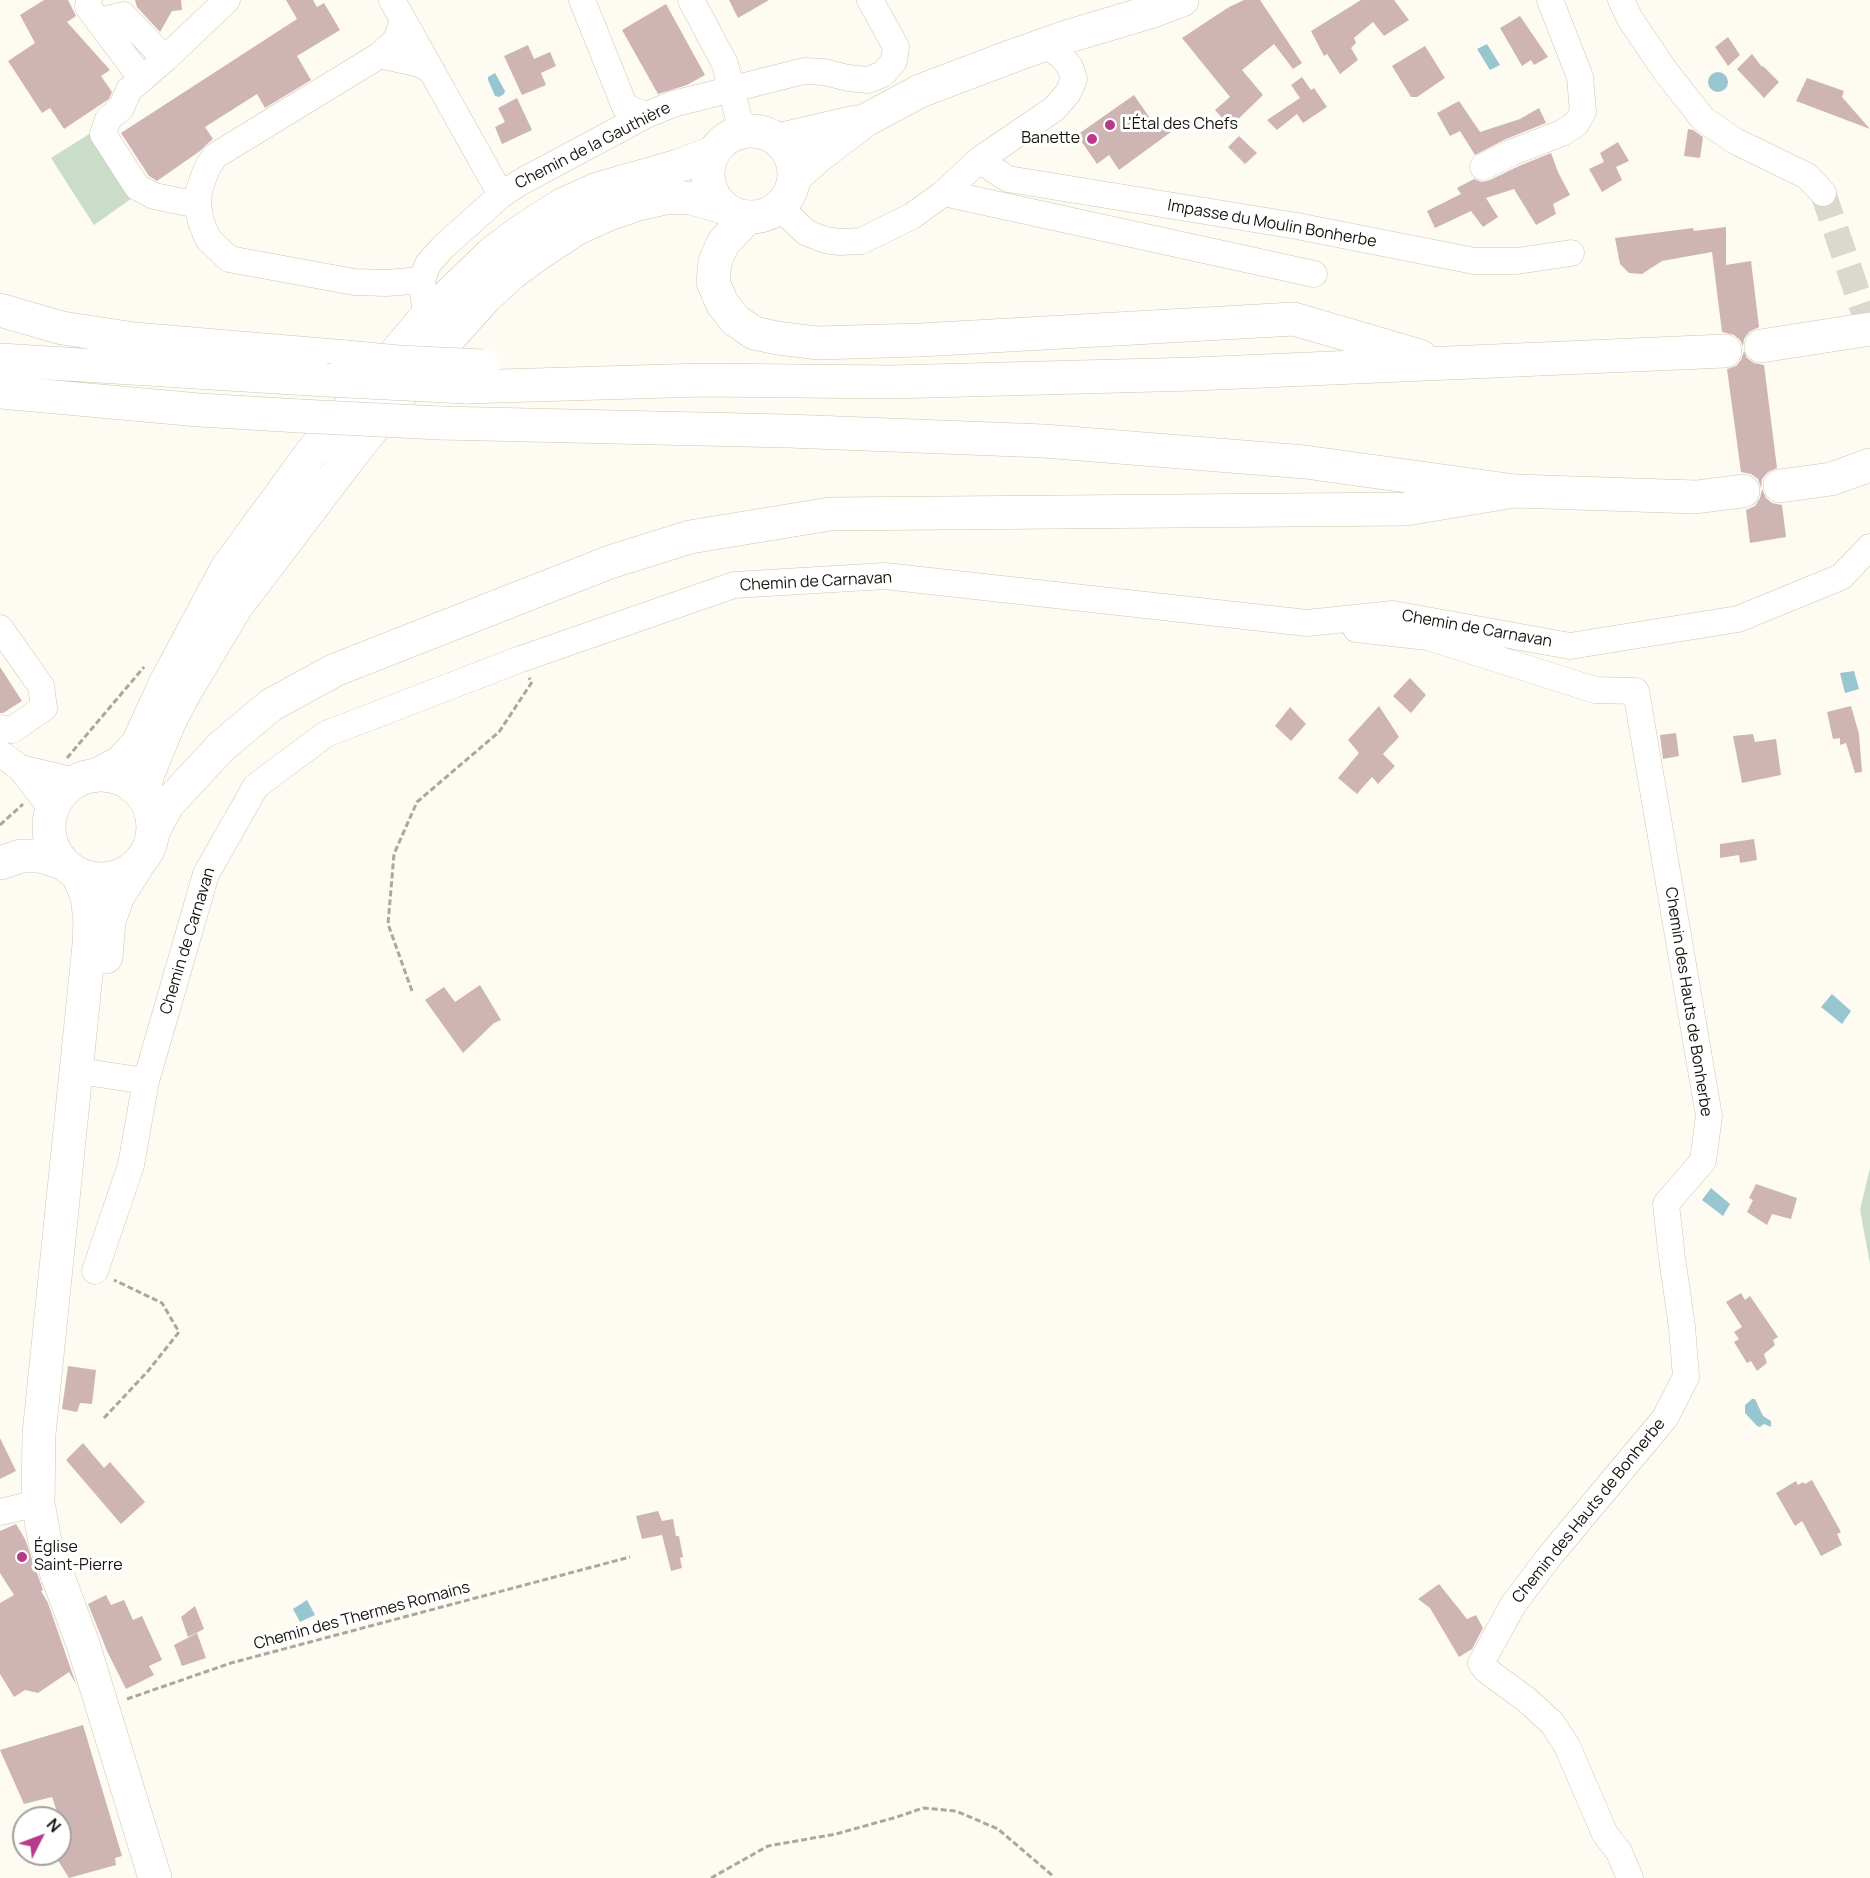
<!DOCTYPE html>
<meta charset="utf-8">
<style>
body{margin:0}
#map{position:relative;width:1870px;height:1878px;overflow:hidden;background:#fefbf2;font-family:Manrope,sans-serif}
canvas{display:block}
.north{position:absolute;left:12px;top:1806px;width:60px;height:60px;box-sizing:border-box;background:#fff;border:2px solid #a2a19e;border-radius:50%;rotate:48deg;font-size:16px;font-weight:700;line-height:24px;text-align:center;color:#17140d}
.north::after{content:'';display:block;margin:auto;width:21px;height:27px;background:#b63b8b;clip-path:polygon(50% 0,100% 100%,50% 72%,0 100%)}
</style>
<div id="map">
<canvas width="1870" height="1878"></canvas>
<div class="north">N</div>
</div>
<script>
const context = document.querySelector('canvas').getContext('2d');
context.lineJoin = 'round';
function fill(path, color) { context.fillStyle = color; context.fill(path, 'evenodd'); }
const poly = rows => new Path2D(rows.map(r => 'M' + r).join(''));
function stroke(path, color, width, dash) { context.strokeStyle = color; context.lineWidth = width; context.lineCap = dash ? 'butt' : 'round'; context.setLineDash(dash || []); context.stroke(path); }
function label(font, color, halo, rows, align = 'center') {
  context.font = font + ' Manrope,sans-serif'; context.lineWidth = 6; context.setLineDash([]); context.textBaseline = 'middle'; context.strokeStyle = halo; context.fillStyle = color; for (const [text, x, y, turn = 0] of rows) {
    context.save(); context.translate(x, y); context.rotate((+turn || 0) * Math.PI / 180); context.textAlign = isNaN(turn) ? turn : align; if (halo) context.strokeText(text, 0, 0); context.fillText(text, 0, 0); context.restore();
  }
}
const green = poly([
 [94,131,135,196,94,225,51,158],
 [1870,1168,1870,1264,1860,1210]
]);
const water = poly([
 [1487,44,1500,65,1490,70,1477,49],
 '1708 82a10 10 0 1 1 20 0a10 10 0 1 1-20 0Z',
 [495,73,505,91,504,94,499,97,495,96,488,80,488,77],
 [1854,671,1859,689,1845,693,1840,673],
 [1832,994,1851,1011,1842,1024,1821,1007],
 [1711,1188,1730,1204,1723,1216,1702,1200],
 [1752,1399,1755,1399,1763,1416,1771,1421,1771,1427,1764,1424,1760,1427,1757,1426,1745,1413,1745,1405],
 [307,1600,315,1615,300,1622,293,1609]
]);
const building = poly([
 [44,0,68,0,76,16,67,22,110,70,101,76,112,92,109,99,64,129,50,108,42,113,8,61,35,43,20,15],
 [135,0,181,0,182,10,172,11,160,32,137,7],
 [286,0,313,0,317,7,324,3,340,30,297,56,311,80,265,108,257,94,205,127,213,139,207,144,200,151,157,181,149,176,121,133,297,19],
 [729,0,769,0,738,18],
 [1244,0,1260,0,1302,63,1293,69,1274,44,1242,70,1263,95,1230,127,1215,110,1230,97,1182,38,1229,7],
 [1361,0,1394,0,1409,20,1384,36,1373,22,1354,38,1356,43,1351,48,1358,60,1340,74,1327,54,1324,56,1311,31],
 [666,4,705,75,687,85,658,94,622,30],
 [1520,16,1548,57,1534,65,1531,60,1522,66,1500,28],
 [1728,37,1740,55,1728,66,1715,47],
 [528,45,534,59,550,52,556,66,541,73,546,85,522,95,504,56],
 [1425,46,1445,78,1417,97,1411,97,1392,66],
 [1752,54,1762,67,1763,66,1779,82,1764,98,1737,69],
 [1302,77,1311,90,1314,88,1327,107,1303,123,1297,114,1277,130,1267,120,1300,98,1291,85],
 [1807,78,1844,91,1842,97,1870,129,1796,101],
 [1134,95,1154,124,1161,119,1171,132,1119,170,1109,155,1097,164,1077,135],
 [517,98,532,130,502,144,495,127,505,122,498,108],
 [1459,101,1480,132,1520,119,1539,108,1546,123,1506,139,1475,155,1460,131,1450,136,1437,113],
 [1688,129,1693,130,1703,137,1700,158,1684,156],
 [1239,136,1257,153,1245,164,1228,147],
 [1618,142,1629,161,1616,167,1622,180,1602,192,1589,169,1604,162,1600,153],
 [1551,153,1558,172,1570,195,1553,204,1556,214,1536,225,1514,189,1486,198,1498,217,1483,227,1471,211,1435,228,1427,211,1461,194,1457,188,1474,179,1482,182,1490,180,1519,166],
 [1726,227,1726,265,1751,261,1759,327,1749,332,1744,339,1743,346,1740,340,1734,335,1722,332,1712,252,1662,261,1642,274,1629,273,1620,264,1615,238,1693,228,1694,231],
 [1744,351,1747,358,1754,363,1764,365,1777,468,1768,472,1762,479,1761,488,1758,479,1751,474,1741,472,1727,369,1736,366,1741,360],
 [1762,489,1766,498,1772,503,1782,505,1786,537,1750,543,1746,510,1755,506,1760,498],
 [0,667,22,701,3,713,0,713],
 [1410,678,1426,695,1411,713,1393,696],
 [1379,706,1399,737,1383,754,1395,766,1378,784,1372,777,1357,794,1338,778,1359,753,1348,740],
 [1851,706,1859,734,1862,772,1855,773,1846,743,1840,745,1840,738,1833,739,1827,712],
 [1290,707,1306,724,1291,741,1275,726],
 [1676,733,1679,756,1663,759,1660,735],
 [1753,734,1755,742,1776,739,1781,775,1742,783,1733,736],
 [1754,839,1757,860,1740,863,1739,855,1720,858,1720,844],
 [480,985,501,1020,494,1023,463,1053,425,1000,444,987,455,1002],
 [1756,1184,1797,1198,1791,1219,1772,1214,1767,1225,1747,1212,1753,1200,1749,1198],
 [1741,1293,1745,1300,1750,1296,1778,1337,1773,1340,1775,1345,1764,1354,1767,1363,1757,1371,1751,1361,1747,1363,1734,1342,1739,1339,1734,1332,1742,1327,1726,1302],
 [68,1366,96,1370,92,1404,80,1403,77,1412,62,1409],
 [0,1438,16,1471,0,1479],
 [83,1443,104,1468,110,1462,145,1502,121,1524,66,1460],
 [1812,1480,1841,1532,1837,1534,1842,1545,1821,1556,1802,1521,1795,1526,1776,1493,1796,1481,1798,1485,1803,1482,1805,1484],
 [658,1511,662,1521,673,1519,676,1536,679,1536,683,1557,680,1558,682,1568,671,1571,662,1535,642,1539,636,1516],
 [16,1524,25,1539,43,1590,41,1591,48,1603,76,1684,69,1672,38,1693,25,1690,14,1697,0,1674,0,1603,14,1595,0,1573,0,1531],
 [1439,1584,1467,1619,1476,1615,1483,1628,1472,1649,1459,1657,1430,1608,1418,1599],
 [106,1595,111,1605,124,1600,133,1620,142,1616,162,1660,149,1666,154,1675,126,1689,107,1651,88,1604],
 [195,1606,204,1629,188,1637,181,1617],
 [197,1633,206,1658,182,1666,174,1645],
 [83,1725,122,1856,115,1858,116,1865,69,1878,54,1854,60,1854,60,1833,64,1832,52,1797,24,1804,0,1750]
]);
const minorTunnel = poly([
 [1823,193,1870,330]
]);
const path = poly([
 [67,758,144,667],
 [0,825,23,804],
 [412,991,388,924,394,854,417,802,499,732,532,682,529,678],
 [104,1418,148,1371,179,1332,162,1303,114,1280],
 [127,1699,231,1663,630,1557],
 [711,1878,768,1846,836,1834,897,1817,923,1808,956,1811,998,1829,1053,1876]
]);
const minor = poly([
 [89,0,88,7,142,79],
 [392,0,501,195],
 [582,0,625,107,646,115],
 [691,0,725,64,742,132],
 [1621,0,1630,19,1666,72,1703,119,1735,141,1807,176,1823,193],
 [99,21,123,15,165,59],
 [403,21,396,40,380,55,420,64,432,71],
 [380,55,215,156,207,168,199,190,198,205,201,222,208,239,229,259,354,282,387,283,422,280],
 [979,160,1008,179,1297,226,1474,261,1517,261,1571,253],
 [1483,167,1513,152,1562,133,1576,124,1583,112,1580,77,1550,0],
 [944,193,1314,274],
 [198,205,154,196,137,187,103,134,108,119,121,108,129,90,165,59,227,0],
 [779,207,807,233,825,240,840,242,861,241,912,216,944,193,979,160,1054,109,1068,93,1074,79,1070,67,1061,56,1046,45],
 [426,317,422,280,428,264,443,247,501,195,519,183,646,115,673,104,804,71,824,72,848,78,868,80,883,74,894,61,896,47,870,0],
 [0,628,41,686,44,708,12,730,0,728],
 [1356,629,1428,637,1595,690,1636,691,1709,1116,1703,1161,1666,1204,1672,1258,1682,1327,1686,1377,1665,1418,1549,1557,1513,1605,1481,1663,1486,1670,1527,1700,1552,1723,1567,1746,1605,1834,1619,1852,1630,1878],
 [0,753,20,768,52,809],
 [20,768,75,781],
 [92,1073,146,1081,206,874,256,786,326,734,518,660,734,585,885,576,1307,623,1393,614,1570,646,1738,619,1841,577,1870,547],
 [95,1271,131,1165,146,1081],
 [0,1512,38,1503]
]);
const major = poly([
 '708 174a43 43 0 1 1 86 0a43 43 0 1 1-86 0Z',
 [778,140,855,122],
 [794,178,817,157,866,120,920,91,1015,55,1066,37,1150,12,1182,0],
 '49 827a52 52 0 1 1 104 0a52 52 0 1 1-104 0Z',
 [94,775,101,773,121,762,138,743,165,684,227,568,312,452,426,317,492,253,520,232,562,205,597,189,681,165,712,153],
 [144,797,147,776,169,723,185,692,236,607,350,457,412,379,486,297,511,274,538,254,576,229,604,216,635,205,665,198,691,198,723,207],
 [0,863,21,856,40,856,63,863],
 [78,875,87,896,90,920,89,945,39,1434,38,1503,45,1542,83,1644,155,1878],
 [106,957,109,921,118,896,136,868]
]);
const highway = poly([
 [748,217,723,243,715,262,713,282,722,303,735,320,754,333,777,338,817,343,920,340,1294,319,1420,356],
 [0,310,62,328,134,339,346,357],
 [1761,346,1870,329],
 [0,360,326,380],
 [466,387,703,380,892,382,1194,374,1725,351],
 [0,392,199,410,300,416],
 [440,423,788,431,1044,441,1305,462,1515,491,1696,497,1743,491],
 [1780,486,1831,479,1870,465],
 [154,830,168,804,222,746,271,705,335,670,610,562,690,537,830,514,1406,509,1515,491]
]);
const highwayBridge = poly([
 [346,357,399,362,483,366],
 [326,380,466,387],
 [300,416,440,423]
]);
const markers = [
 [1110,125,6,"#b63b8b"],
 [1092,139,6,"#b63b8b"],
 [22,1557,6,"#b63b8b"]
];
const poiNames = [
 ["L'Étal des Chefs",1122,125],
 ["Banette",1080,139,"right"],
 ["Église",34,1548],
 ["Saint-Pierre",34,1566]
];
const streetNames = [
 ["Chemin de la Gauthière",593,146,-27],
 ["Impasse du Moulin Bonherbe",1272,224,10],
 ["Chemin de Carnavan",816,582,-3],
 ["Chemin de Carnavan",1477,629,10],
 ["Chemin de Carnavan",188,941,-73],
 ["Chemin des Hauts de Bonherbe",1688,1002,81],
 ["Chemin des Hauts de Bonherbe",1589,1511,-51],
 ["Chemin des Thermes Romains",362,1616,-15]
];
fill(green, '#c9ddc9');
fill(water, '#97c6d1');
fill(building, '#ceb5b3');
stroke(minorTunnel, '#dbd8d0', 26, [26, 13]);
stroke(minor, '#cdc6b1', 27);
stroke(major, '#cdc6b1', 34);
stroke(highway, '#cdc6b1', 34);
stroke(path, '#aaa79f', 3, [6, 3]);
stroke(minor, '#fff', 26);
stroke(major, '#fff', 33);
stroke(highway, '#fff', 33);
stroke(highwayBridge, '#cdc6b1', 34, []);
stroke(highwayBridge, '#fff', 33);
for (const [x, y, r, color] of markers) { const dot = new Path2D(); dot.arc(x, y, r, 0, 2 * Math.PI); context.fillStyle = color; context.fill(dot); stroke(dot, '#fff', 2); }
label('16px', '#17140d', '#fff', poiNames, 'left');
label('16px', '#17140d', '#fff', streetNames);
</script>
